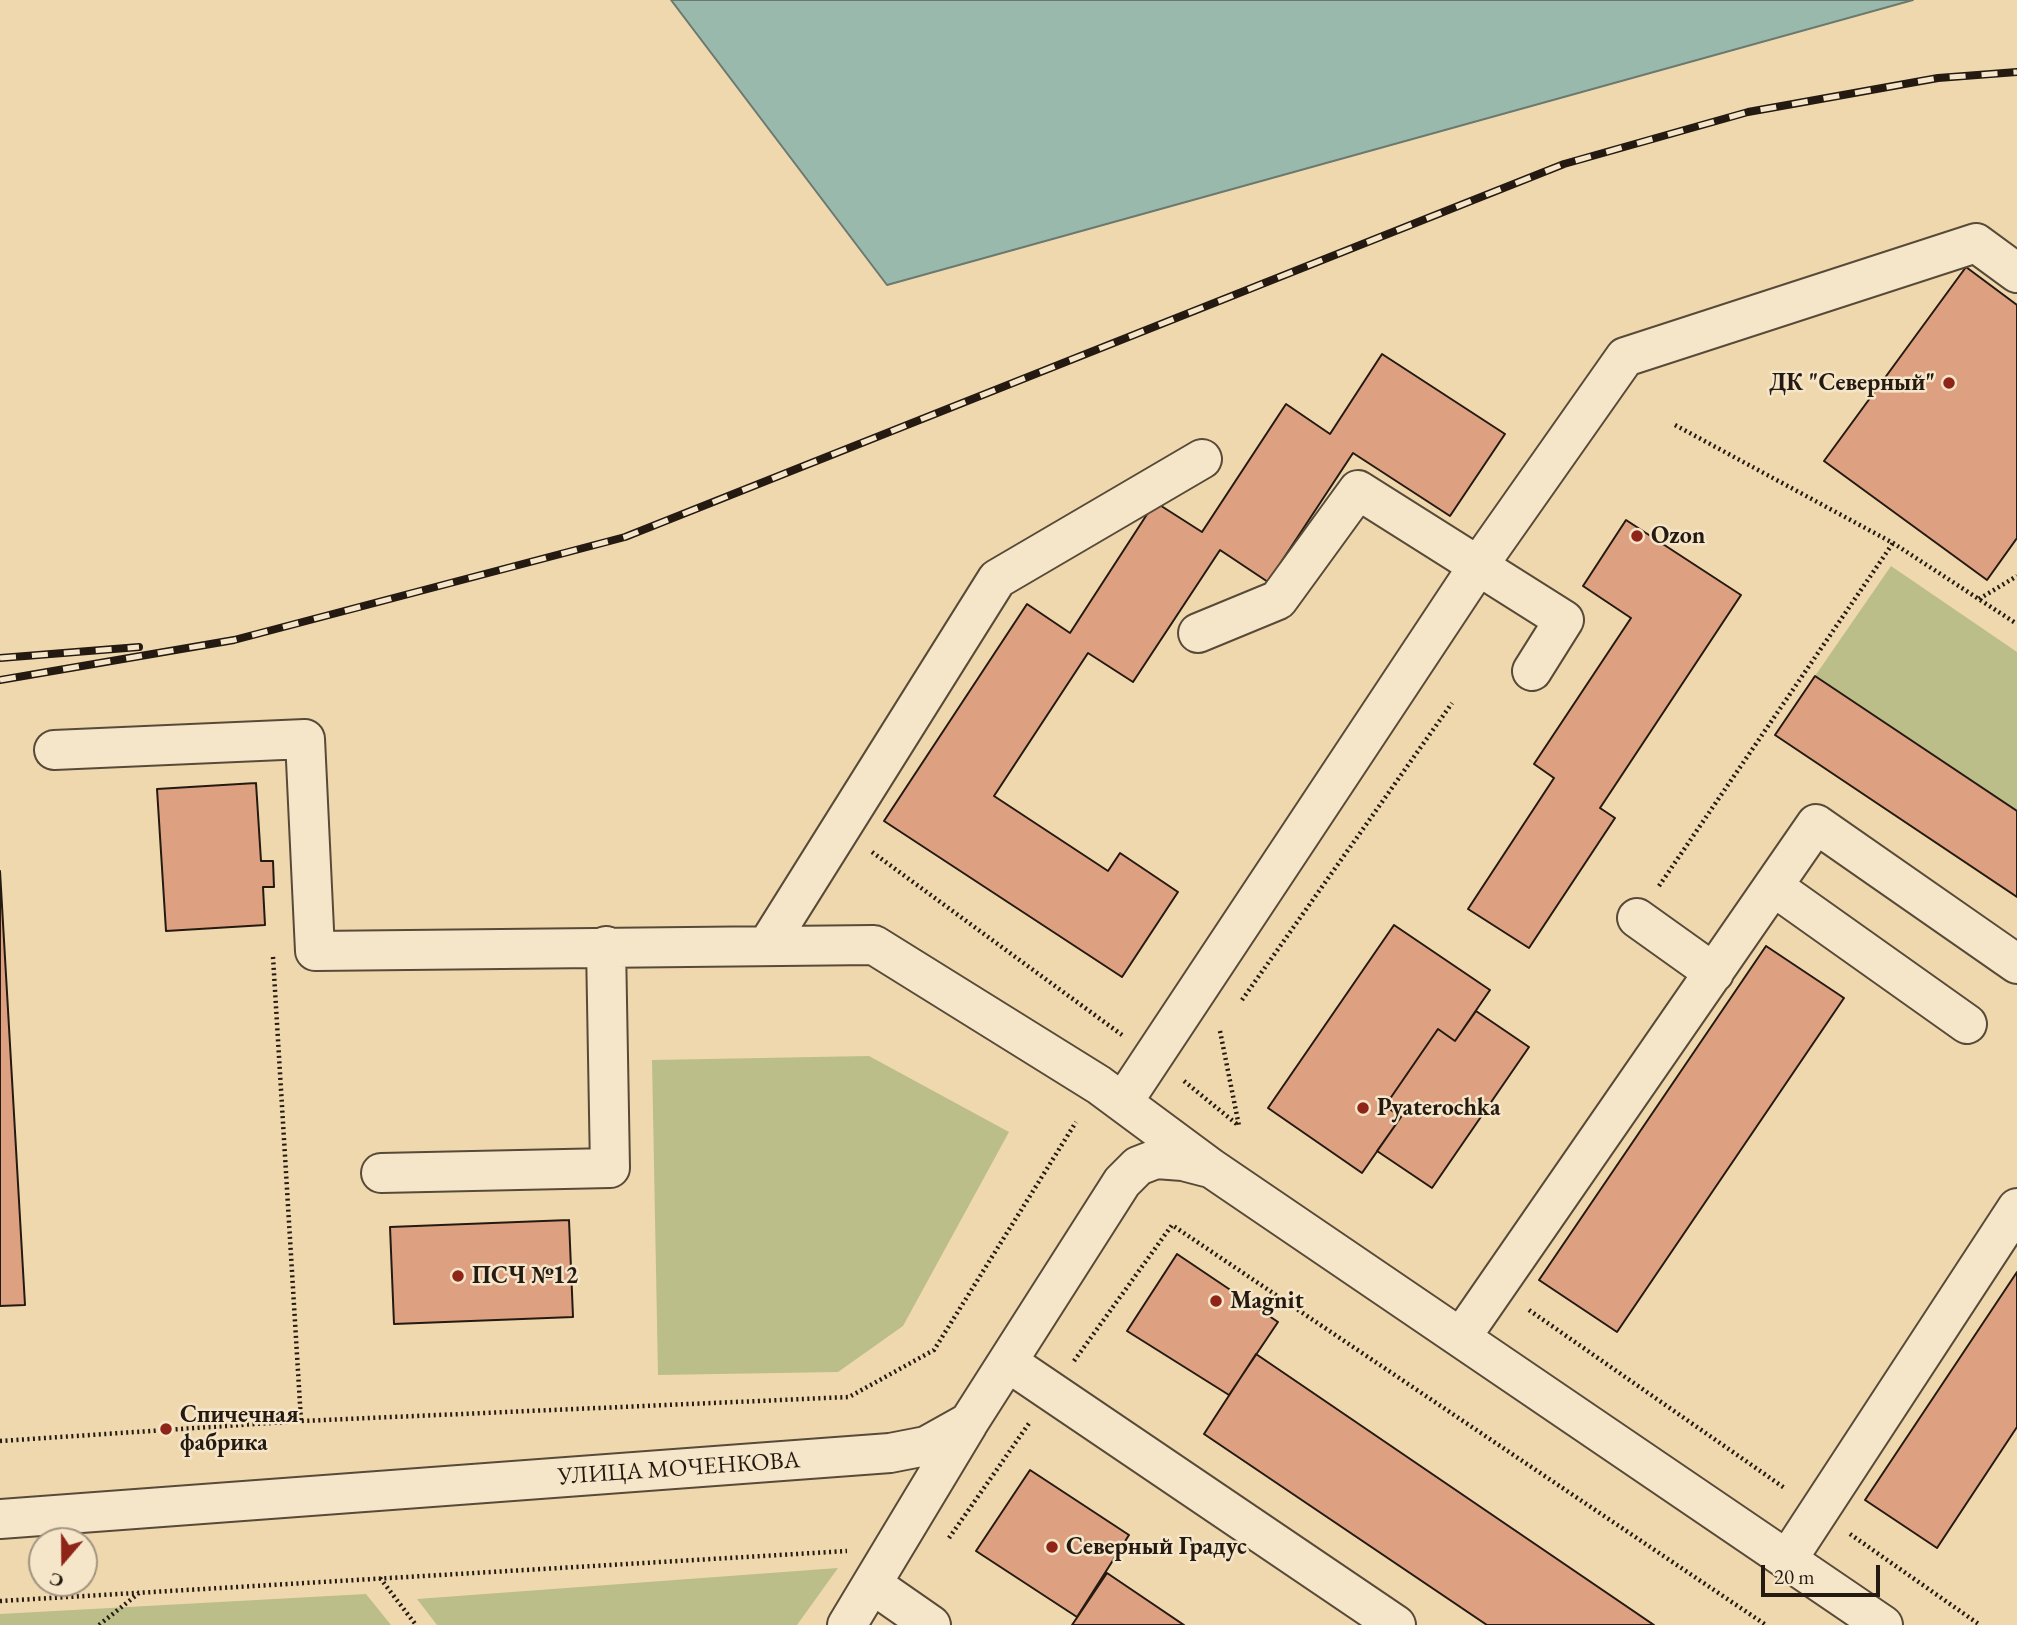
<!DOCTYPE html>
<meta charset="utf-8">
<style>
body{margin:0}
#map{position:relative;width:2017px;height:1625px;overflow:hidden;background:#efd8ae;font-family:"EB Garamond",serif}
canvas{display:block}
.north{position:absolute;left:28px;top:1527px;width:70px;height:70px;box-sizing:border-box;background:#f5e6ca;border:2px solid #a29480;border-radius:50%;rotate:200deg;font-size:19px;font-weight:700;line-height:28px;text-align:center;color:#251a11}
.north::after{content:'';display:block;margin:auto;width:24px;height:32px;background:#8f2418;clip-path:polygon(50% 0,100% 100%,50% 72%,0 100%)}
.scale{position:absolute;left:1761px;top:1565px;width:119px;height:32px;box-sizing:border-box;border:4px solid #251a11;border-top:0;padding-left:9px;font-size:21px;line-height:24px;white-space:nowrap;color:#251a11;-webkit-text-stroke:5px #f5e6ca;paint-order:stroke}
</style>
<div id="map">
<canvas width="2017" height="1625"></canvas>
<div class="north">С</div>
<div class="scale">20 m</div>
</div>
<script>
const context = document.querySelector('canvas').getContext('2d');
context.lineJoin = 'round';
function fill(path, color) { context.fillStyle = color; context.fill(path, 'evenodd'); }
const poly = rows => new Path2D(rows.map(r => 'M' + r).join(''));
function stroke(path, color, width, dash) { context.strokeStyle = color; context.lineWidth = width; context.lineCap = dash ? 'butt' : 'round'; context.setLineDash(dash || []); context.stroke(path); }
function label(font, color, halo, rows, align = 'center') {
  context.font = font + ' "EB Garamond",serif'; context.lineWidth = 5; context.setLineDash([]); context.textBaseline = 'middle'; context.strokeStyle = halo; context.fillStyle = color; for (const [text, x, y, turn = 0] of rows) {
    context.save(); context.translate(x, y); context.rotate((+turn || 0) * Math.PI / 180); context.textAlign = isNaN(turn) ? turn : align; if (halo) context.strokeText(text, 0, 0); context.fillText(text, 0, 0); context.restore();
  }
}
const green = poly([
 [1891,566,2017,652,2017,811,1815,676],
 [869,1056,1009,1132,903,1326,838,1372,658,1375,652,1060],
 [838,1568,797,1625,437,1625,417,1599],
 [366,1594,391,1625,0,1625,0,1614]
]);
const water = poly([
 [671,0,1913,0,887,285,671,0]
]);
const building = poly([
 [1966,267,2017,305,2017,538,1987,580,1824,461,1966,267],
 [1382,354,1505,434,1450,516,1353,453,1268,582,1220,550,1133,682,1088,653,994,796,1108,871,1120,853,1178,892,1122,977,884,821,1027,604,1070,633,1155,502,1202,532,1286,404,1330,434,1382,354],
 [1626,520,1741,595,1600,808,1615,818,1529,948,1468,909,1554,778,1534,764,1631,618,1583,586,1626,520],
 [1815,676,2017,811,2017,897,1775,735,1815,676],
 [256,783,261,861,273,861,274,887,263,887,265,925,166,931,157,789,256,783],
 [0,871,25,1305,0,1306,0,871],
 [1394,925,1490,990,1455,1041,1438,1029,1385,1106,1401,1117,1362,1173,1268,1108,1394,925],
 [1766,946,1844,998,1617,1332,1539,1280,1766,946],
 [1476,1011,1529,1047,1432,1188,1377,1151,1401,1117,1385,1106,1438,1029,1455,1041,1476,1011],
 [569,1220,573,1317,394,1324,390,1227,569,1220],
 [1177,1254,1278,1322,1229,1395,1127,1331,1177,1254],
 [2017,1272,2017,1427,1937,1548,1865,1500,2017,1272],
 [1256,1354,1654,1625,1487,1625,1204,1434,1256,1354],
 [1030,1470,1129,1535,1077,1617,976,1551,1030,1470],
 [1107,1573,1184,1625,1072,1625,1107,1573]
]);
const path = poly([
 [1675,425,1893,543,2017,624],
 [1979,599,2017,576],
 [872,852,1122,1035],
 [1659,886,1893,543],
 [273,957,301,1421],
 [1242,1000,1452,703],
 [1220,1031,1239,1126],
 [1184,1081,1239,1126],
 [1529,1310,1786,1489],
 [1074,1361,1172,1225,1766,1625],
 [0,1441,301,1421,849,1397,934,1350,1076,1122],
 [1850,1534,1980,1625],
 [949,1538,1030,1422],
 [380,1578,416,1625],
 [0,1601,847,1551],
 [99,1625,139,1593]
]);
const minor = poly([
 [1198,633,1278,600,1358,490,1564,620,1532,671],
 [54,750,305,739,315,951,874,945,1099,1085,1211,1168,1883,1625],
 [1774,887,1967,1024],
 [1637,918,1714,973],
 [767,946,997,579,1202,459],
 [1123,1102,1478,566,1625,357,1976,243,2017,273],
 [381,1173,610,1168,606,946],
 [1462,1336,1816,824,2017,964],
 [1009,1363,1396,1625],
 [0,1519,890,1453,926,1446,969,1422,1122,1182,1138,1166,1156,1159,1183,1161,1206,1167],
 [1787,1560,2017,1208],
 [872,1584,931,1625],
 [847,1625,968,1424]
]);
const rail = poly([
 [0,658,139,647],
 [0,680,234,640,625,537,1564,164,1748,112,1938,78,2017,72]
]);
const markers = [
 [1949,383,7,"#8f2418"],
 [1637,536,7,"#8f2418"],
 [1363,1108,7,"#8f2418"],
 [458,1276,7,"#8f2418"],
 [1216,1301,7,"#8f2418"],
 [166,1429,7,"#8f2418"],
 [1052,1547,7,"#8f2418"]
];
const poiNames = [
 ["ДК \"Северный\"",1935,383,"right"],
 ["Ozon",1651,536],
 ["Pyaterochka",1377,1108],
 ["ПСЧ №12",472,1276],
 ["Magnit",1230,1301],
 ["Спичечная",180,1415],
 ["фабрика",180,1443],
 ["Северный Градус",1066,1547]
];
const streetNames = [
 ["УЛИЦА МОЧЕНКОВА",679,1469,-4]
];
fill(green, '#bbbe89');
fill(water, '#9ab9ad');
stroke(water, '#6b796f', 2);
fill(building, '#dda182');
stroke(building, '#251a11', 2);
stroke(minor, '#584a38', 42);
stroke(path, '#251a11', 4.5, [2, 3.5]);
stroke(minor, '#f5e6ca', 38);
stroke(rail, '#251a11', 8);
stroke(rail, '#f5e6ca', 5, [16]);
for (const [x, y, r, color] of markers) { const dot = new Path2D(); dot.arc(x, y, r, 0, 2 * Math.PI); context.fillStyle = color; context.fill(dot); stroke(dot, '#f5e6ca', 2.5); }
label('bold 24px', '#251a11', '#f5e6ca', poiNames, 'left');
label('24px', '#251a11', '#f5e6ca', streetNames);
</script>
